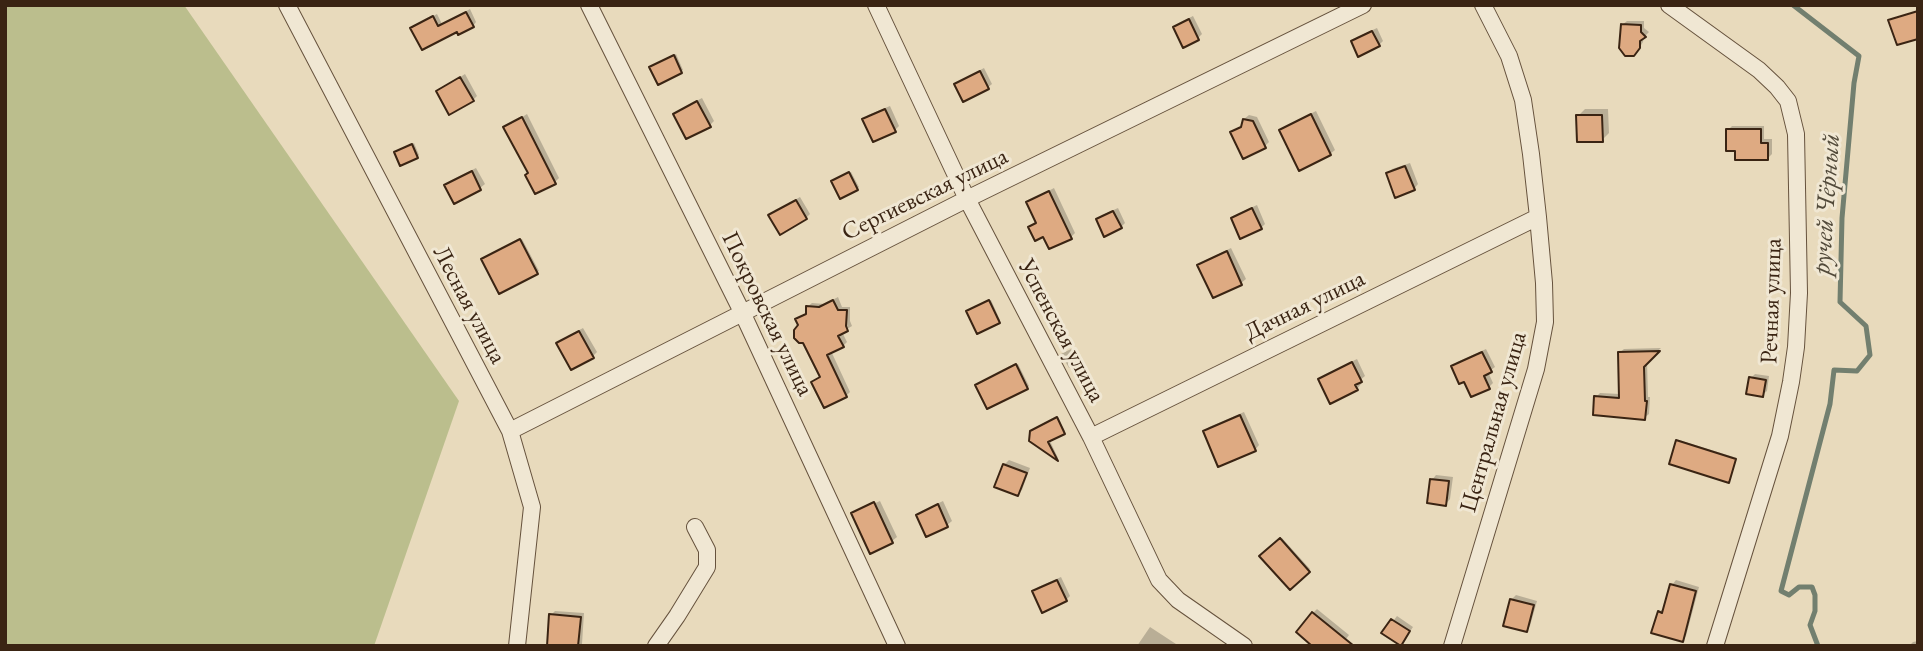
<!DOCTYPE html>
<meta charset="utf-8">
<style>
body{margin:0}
#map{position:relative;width:1923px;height:651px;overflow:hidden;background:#e8dabc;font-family:"EB Garamond",serif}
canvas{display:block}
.frame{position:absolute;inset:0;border:7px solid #3a2413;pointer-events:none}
</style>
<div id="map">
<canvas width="1923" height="651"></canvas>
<div class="frame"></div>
</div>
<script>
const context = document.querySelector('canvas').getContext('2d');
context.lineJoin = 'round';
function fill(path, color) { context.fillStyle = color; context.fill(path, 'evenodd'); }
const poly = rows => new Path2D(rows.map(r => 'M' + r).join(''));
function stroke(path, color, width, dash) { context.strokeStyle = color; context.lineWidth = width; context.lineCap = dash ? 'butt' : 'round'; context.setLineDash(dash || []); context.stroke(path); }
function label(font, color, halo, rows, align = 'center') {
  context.font = font + ' "EB Garamond",serif'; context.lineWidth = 6; context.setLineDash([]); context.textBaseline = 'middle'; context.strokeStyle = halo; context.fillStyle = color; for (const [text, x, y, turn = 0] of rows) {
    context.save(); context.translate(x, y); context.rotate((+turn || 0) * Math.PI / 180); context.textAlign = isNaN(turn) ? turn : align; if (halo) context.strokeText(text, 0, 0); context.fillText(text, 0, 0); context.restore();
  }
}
const green = poly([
 [5,5,184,5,459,401,374,646,5,646]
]);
const shadow = poly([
 [470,9,476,22,473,26,458,30,416,25,437,14,442,24],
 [1193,16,1202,34,1198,38,1175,27,1179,23],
 [1627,21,1644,21,1644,28,1649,32,1644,37,1643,42,1638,50,1622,25],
 [1377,28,1383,41,1379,45,1353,41,1357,37],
 [676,54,683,70,681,71,653,66],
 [984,68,992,84,987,88,956,84,961,80],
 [465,74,477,96,473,100,438,91],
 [702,98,714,121,710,125,675,114,679,110],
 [890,106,899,126,895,130,864,120,868,115],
 [1585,109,1608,109,1609,133,1602,140,1578,116],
 [1316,111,1335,150,1330,154,1281,131,1286,126],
 [527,114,559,178,555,182,529,172,505,128],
 [1249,115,1257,117,1269,142,1265,146,1232,132,1243,125,1244,119],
 [1732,126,1764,126,1764,139,1772,139,1772,154,1768,158,1736,149,1728,130],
 [414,143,419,155,417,157,396,152],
 [1410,163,1418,184,1414,189,1388,173,1392,169],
 [476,168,485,184,480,188,454,202,446,186,450,181],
 [851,172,859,187,857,189,835,180],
 [1054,188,1075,233,1071,237,1050,247,1044,235,1030,227,1037,221,1028,203,1033,199],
 [800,197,810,214,806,218,770,215,775,211],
 [1257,205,1265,224,1261,228,1233,219,1237,214],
 [1118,208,1125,223,1121,227,1098,219,1102,215],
 [522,239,539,271,537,272,485,258],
 [1231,248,1246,279,1241,283,1214,296,1199,265,1204,261],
 [838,297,842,307,850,307,850,321,852,326,842,332,847,342,843,346,831,351,850,392,846,396,813,382,821,376,797,319,807,312,807,307,812,303,825,304],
 [991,300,1000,320,999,322,969,310],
 [583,328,597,352,593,356,559,343,563,339],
 [1073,348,1080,363,1069,368,1061,354],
 [1661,348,1647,361,1648,397,1650,397,1649,414,1644,418,1596,397,1600,393,1620,394,1619,353,1624,349],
 [1486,349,1495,367,1488,372,1493,383,1489,387,1453,367,1457,362],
 [1357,359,1365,376,1359,381,1361,384,1357,389,1320,379,1324,375],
 [1018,364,1029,386,1027,388,979,383],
 [1755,374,1769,376,1767,391,1762,395,1751,378],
 [1244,412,1259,445,1255,450,1205,432,1209,427],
 [1058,417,1065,431,1050,441,1058,458,1031,440,1033,429],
 [1679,440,1737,458,1730,480,1677,441],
 [1009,460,1030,468,1022,490,1017,494,996,486,1005,464],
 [1436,475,1453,477,1450,499,1446,504,1432,480],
 [880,501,897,537,892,541,870,551,853,513],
 [943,501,952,521,947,525,927,534,918,515,922,511],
 [1282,538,1310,569,1290,588,1262,556],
 [1061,577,1070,596,1066,600,1034,592,1038,587],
 [1676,580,1699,587,1686,636,1682,640,1659,612,1664,608,1672,585],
 [1516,595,1537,601,1530,626,1526,630,1505,625,1512,599],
 [1317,609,1349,635,1341,646,1313,613],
 [555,611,584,613,582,644,580,646,548,646,551,615],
 [1397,616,1413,627,1405,639,1384,633],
 [1150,627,1176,644,1175,646,1137,646],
 [1918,641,1918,646,1909,646,1913,642]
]);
const stream = poly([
 [1793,5,1859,56,1854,83,1842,218,1840,302,1866,326,1870,355,1857,371,1834,370,1830,404,1781,591,1789,595,1799,587,1812,587,1815,595,1815,611,1810,625,1818,646]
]);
const building = poly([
 [1918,11,1918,39,1897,45,1888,20,1918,11],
 [466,12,474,27,458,35,457,32,422,50,410,28,433,16,438,26,466,12],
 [1189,19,1199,40,1183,48,1173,27,1189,19],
 [1621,24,1641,25,1641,32,1646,37,1640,41,1640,48,1634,56,1625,56,1619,48,1621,24],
 [1372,31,1380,46,1358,57,1351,41,1372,31],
 [674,55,682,73,658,85,649,67,674,55],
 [980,71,989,89,963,102,954,84,980,71],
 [460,77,474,101,449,115,436,91,460,77],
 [697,101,711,127,686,139,673,114,697,101],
 [885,109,896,132,873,142,862,119,885,109],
 [1311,114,1331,155,1299,171,1279,130,1311,114],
 [1576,115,1602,115,1603,142,1577,142,1576,115],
 [522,117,556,184,535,194,525,175,528,173,503,127,522,117],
 [1243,119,1253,121,1266,148,1243,159,1230,132,1241,127,1243,119],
 [1726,129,1761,129,1761,143,1768,143,1768,160,1735,160,1735,151,1726,151,1726,129],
 [412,144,418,158,400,166,394,152,412,144],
 [1405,166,1415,190,1395,198,1386,173,1405,166],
 [472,171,481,190,454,204,444,185,472,171],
 [849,172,858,190,840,199,831,181,849,172],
 [1049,191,1072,239,1049,249,1043,237,1035,241,1028,227,1036,223,1026,202,1049,191],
 [796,200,807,219,780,235,768,215,796,200],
 [1252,208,1262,229,1240,239,1231,218,1252,208],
 [1113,211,1122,228,1104,237,1096,219,1113,211],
 [520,239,538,274,499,294,481,259,520,239],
 [1227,251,1242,285,1213,298,1197,265,1227,251],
 [833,300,838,310,847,310,846,326,848,331,838,336,844,347,827,355,847,397,824,408,811,382,820,377,803,343,799,343,794,338,794,330,798,325,795,319,806,314,806,306,819,307,833,300],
 [989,300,1000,323,977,334,966,311,989,300],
 [579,331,594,358,571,370,556,343,579,331],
 [1660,351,1644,367,1645,401,1647,401,1645,420,1593,415,1594,396,1619,398,1618,352,1660,351],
 [1482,352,1492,372,1484,376,1490,389,1471,397,1464,382,1459,384,1451,366,1482,352],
 [1352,362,1362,382,1355,385,1358,390,1330,404,1318,379,1352,362],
 [1016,364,1028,389,987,409,975,385,1016,364],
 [1749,377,1766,380,1763,397,1746,394,1749,377],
 [1240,415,1256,451,1218,467,1203,431,1240,415],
 [1057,417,1065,434,1048,442,1058,461,1029,441,1030,431,1057,417],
 [1676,440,1736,459,1729,483,1669,464,1676,440],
 [1003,464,1027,473,1018,496,994,487,1003,464],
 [1430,479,1449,481,1446,506,1427,503,1430,479],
 [874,502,893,543,870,554,851,513,874,502],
 [938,504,948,527,926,537,916,515,938,504],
 [1280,538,1310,572,1290,590,1259,556,1280,538],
 [1057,580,1067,601,1042,613,1032,591,1057,580],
 [1670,584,1696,591,1683,642,1651,633,1658,611,1662,613,1670,584],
 [1510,599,1534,605,1527,632,1503,626,1510,599],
 [1312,612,1354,646,1312,646,1296,632,1312,612],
 [549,614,581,617,578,646,547,646,549,614],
 [1391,619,1410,631,1401,646,1381,633,1391,619]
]);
const minor = poly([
 [287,5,510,431,532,507,517,646],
 [589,5,742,312,897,646],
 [876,5,967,199,1091,437,1159,580,1178,600,1244,646],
 [1669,5,1759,70,1777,87,1788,101,1796,134,1799,293,1796,347,1791,382,1780,436,1715,646],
 [510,431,967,199,1363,5],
 [1091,437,1538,217],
 [656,646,677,616,707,567,707,550,695,527],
 [1452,646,1536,369,1545,322,1544,283,1538,217,1531,154,1523,100,1509,56,1483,5]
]);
const streetNames = [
 ["Сергиевская улица",925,195,-26],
 ["Речная улица",1772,301,-88],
 ["Лесная улица",469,305,62],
 ["Дачная улица",1305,306,-26],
 ["Покровская улица",767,314,64],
 ["Успенская улица",1061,331,62],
 ["Центральная улица",1494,422,-74]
];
const waterNames = [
 ["ручей Чёрный",1827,204,-86]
];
fill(green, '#bbbe8d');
fill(shadow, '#0003');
stroke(stream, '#727f6f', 5);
fill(building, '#deaa82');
stroke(building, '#3a2413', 2);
stroke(minor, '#66523d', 18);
stroke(minor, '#f0e7d3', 16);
label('24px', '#3a2413', '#f0e7d3', streetNames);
label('italic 26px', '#524a3a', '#f0e7d3', waterNames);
</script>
